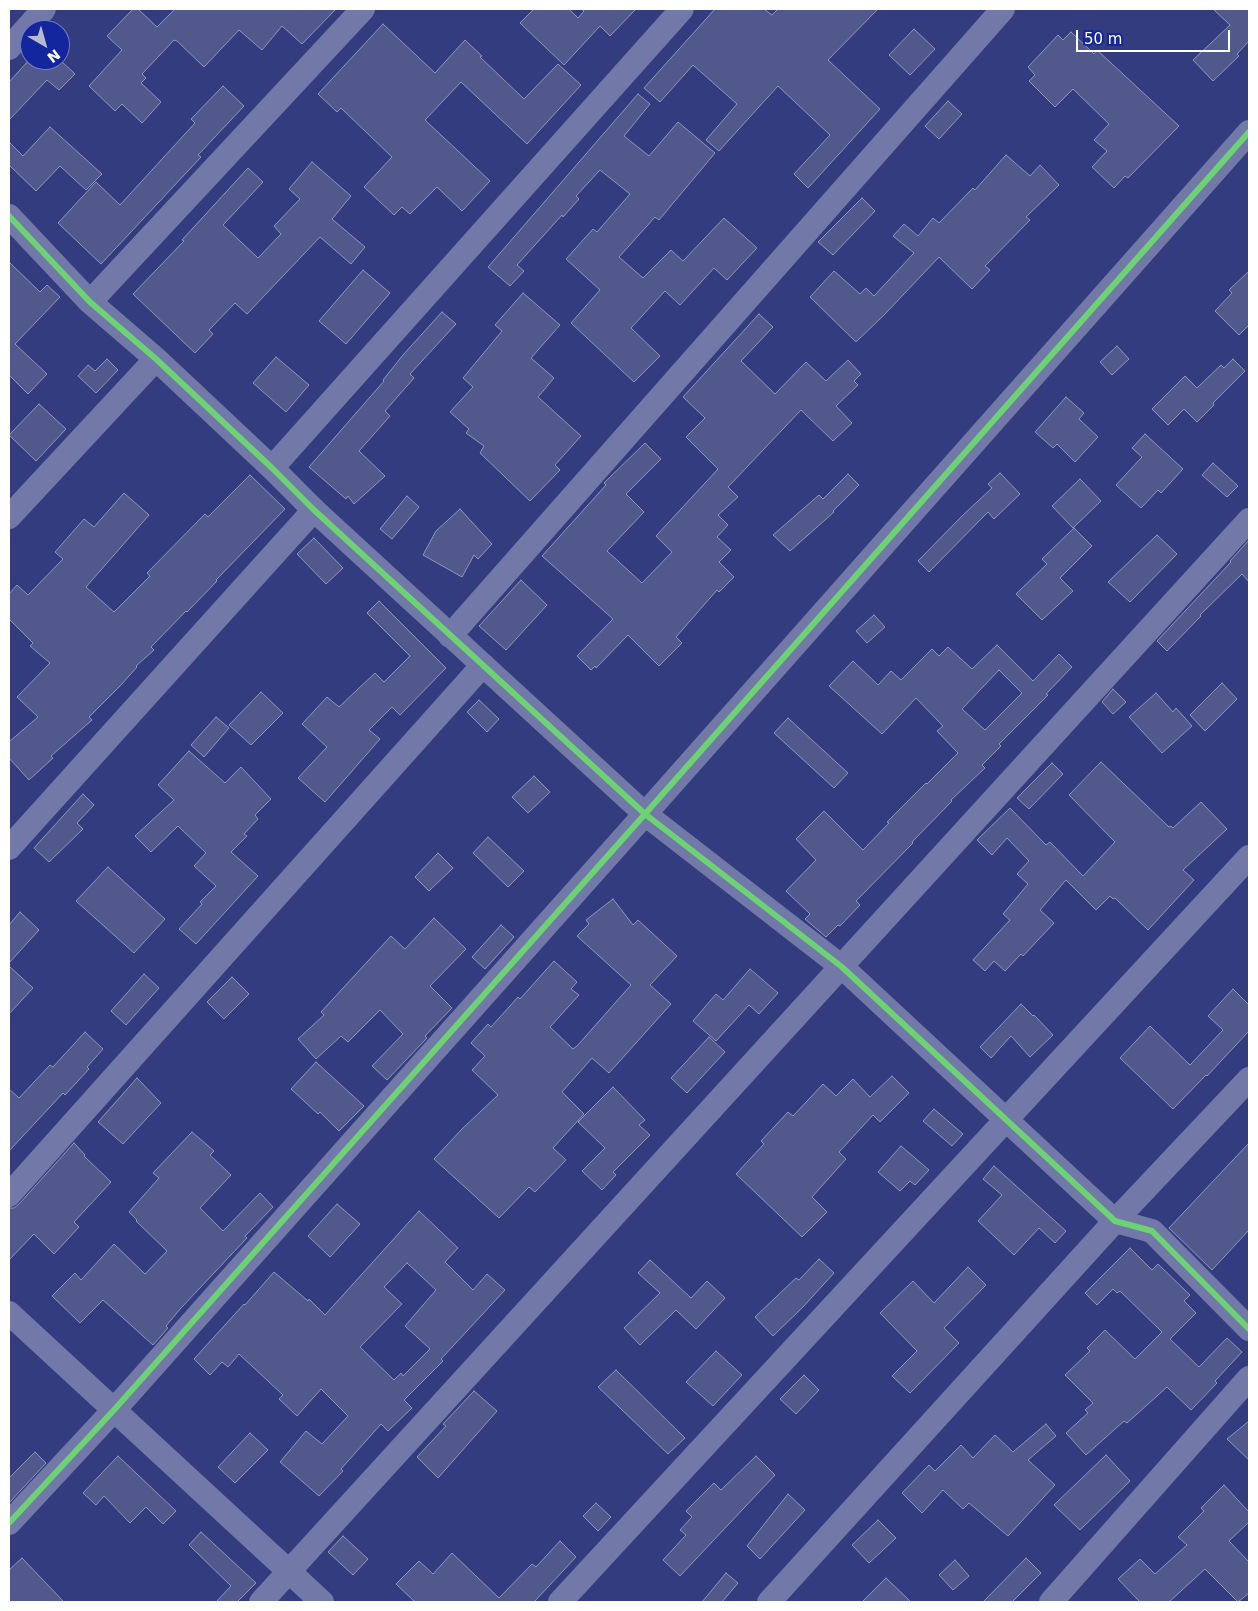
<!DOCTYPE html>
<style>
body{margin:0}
#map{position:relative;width:1258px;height:1611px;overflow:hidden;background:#323c7e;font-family:"DejaVu Sans",sans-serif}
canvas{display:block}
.frame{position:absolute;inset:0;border:10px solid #fff;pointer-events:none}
.north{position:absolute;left:20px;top:20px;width:50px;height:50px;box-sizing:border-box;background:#13269d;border:1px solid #717dc4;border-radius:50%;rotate:142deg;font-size:14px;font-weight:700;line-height:20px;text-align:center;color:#fff}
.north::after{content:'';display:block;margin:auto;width:18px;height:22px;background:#b7bbd2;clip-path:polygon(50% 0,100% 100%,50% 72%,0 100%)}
.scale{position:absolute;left:1076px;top:30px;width:154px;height:22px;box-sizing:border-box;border:2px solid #fff;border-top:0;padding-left:6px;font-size:15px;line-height:18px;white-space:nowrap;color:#fff;-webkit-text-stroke:4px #13269d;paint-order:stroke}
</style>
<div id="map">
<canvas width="1258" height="1611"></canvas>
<div class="frame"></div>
<div class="north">N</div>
<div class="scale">50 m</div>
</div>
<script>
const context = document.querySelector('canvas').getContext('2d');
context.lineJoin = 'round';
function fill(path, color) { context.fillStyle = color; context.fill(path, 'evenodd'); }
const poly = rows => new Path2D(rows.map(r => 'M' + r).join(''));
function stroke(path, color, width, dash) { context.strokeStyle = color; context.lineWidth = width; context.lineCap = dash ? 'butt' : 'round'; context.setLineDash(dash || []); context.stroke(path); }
const building = poly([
 [133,9,138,9,157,27,175,9,336,9,302,44,282,26,262,50,239,30,204,67,177,41,174,40,142,74,146,78,141,83,161,102,142,123,122,104,115,111,89,86,122,50,107,36,133,9],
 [534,9,569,9,578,18,584,11,581,9,636,9,610,36,600,26,564,65,520,23,534,9],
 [715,9,764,9,772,15,778,9,878,9,828,60,880,109,808,188,794,174,830,135,778,86,719,151,706,140,737,104,693,65,660,102,644,88,715,9],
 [1213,9,1249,9,1249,41,1237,54,1239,56,1213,81,1193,60,1230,25,1213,9],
 [383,24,435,73,465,40,482,56,480,57,524,99,558,64,581,85,527,144,461,82,425,120,490,181,462,211,437,187,410,214,402,207,394,215,364,187,392,157,341,108,337,112,318,94,383,24],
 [914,29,935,49,910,75,889,55,914,29],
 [1071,32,1094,54,1097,50,1179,126,1128,178,1125,176,1114,188,1092,167,1107,151,1094,140,1109,124,1073,89,1055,107,1029,81,1035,75,1028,67,1058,35,1063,40,1071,32],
 [30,59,60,60,75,74,59,90,47,80,9,120,9,82,30,59],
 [223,86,244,106,198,155,201,157,101,264,58,223,96,182,120,205,195,123,191,119,223,86],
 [638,94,650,104,624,136,649,156,678,122,715,153,659,220,655,217,619,257,643,278,671,250,683,261,724,218,757,248,727,280,714,268,680,305,665,291,631,328,660,356,634,382,571,323,600,290,566,259,593,229,597,232,630,194,600,170,576,196,579,199,563,217,562,215,517,265,524,271,510,286,488,267,638,94],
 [948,101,962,114,939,139,925,126,948,101],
 [50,127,102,174,86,190,60,166,36,191,9,165,9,142,23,156,50,127],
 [1006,155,1030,176,1040,165,1059,185,1026,217,1030,220,985,266,990,270,972,289,939,257,885,314,856,342,810,297,834,271,860,294,866,288,874,296,914,253,893,236,904,224,918,236,933,218,939,223,973,188,975,190,1006,155],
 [312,162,351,196,332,219,365,247,351,264,320,237,247,314,235,303,209,330,213,334,195,353,133,294,184,241,182,240,248,168,263,182,223,225,258,258,281,234,274,226,300,199,289,189,312,162],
 [862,198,875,211,833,255,818,242,862,198],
 [9,262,40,292,47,285,60,297,15,344,47,374,28,394,9,375,9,262],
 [363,270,390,293,346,344,319,321,363,270],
 [1249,271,1249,325,1239,335,1215,311,1232,293,1229,290,1249,271],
 [523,293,560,325,531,358,554,378,538,397,581,436,555,465,560,470,530,501,480,453,484,446,466,433,469,429,450,412,473,387,463,378,502,331,495,325,523,293],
 [442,312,456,324,410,374,414,378,385,411,390,416,359,451,385,476,354,504,348,496,346,499,309,467,384,381,383,380,403,355,442,312],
 [759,314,773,327,741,361,775,394,806,362,826,381,848,360,861,374,854,381,858,385,836,406,852,423,833,441,801,410,728,487,738,497,718,515,728,525,717,537,731,550,719,562,734,577,719,592,717,590,676,637,682,643,659,666,628,635,596,668,595,666,591,670,577,656,613,619,542,556,606,485,604,483,645,443,661,459,626,494,644,512,607,551,642,583,672,552,656,536,718,469,686,437,705,418,683,397,759,314],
 [1117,346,1129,359,1112,375,1100,362,1117,346],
 [276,357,309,385,286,412,253,383,276,357],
 [107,359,118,370,96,393,78,376,88,365,95,371,107,359],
 [1233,359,1245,371,1213,403,1214,405,1197,422,1184,409,1168,425,1152,409,1185,376,1197,388,1221,365,1224,368,1233,359],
 [1066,397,1084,413,1079,419,1098,437,1075,462,1057,444,1053,448,1035,432,1066,397],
 [39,404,66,429,36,461,9,435,39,404],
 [1145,434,1183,469,1161,493,1158,490,1141,508,1116,485,1142,457,1132,448,1145,434],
 [1213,463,1238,486,1227,497,1202,475,1213,463],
 [1000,473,1020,494,994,519,988,512,929,572,918,561,962,516,992,488,988,484,1000,473],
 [848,474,859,485,833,511,834,512,790,551,773,535,819,495,823,499,848,474],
 [250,475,285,509,216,580,217,581,187,612,186,611,151,647,154,650,136,666,137,667,121,685,89,717,92,720,51,756,53,758,29,780,9,758,9,742,38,717,17,697,50,663,30,646,33,643,9,619,9,594,17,585,28,595,63,559,55,552,84,519,94,527,124,493,149,515,86,587,114,612,150,576,147,573,205,514,208,517,250,475],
 [1080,479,1101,501,1073,528,1052,506,1080,479],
 [407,496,419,507,392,539,380,529,407,496],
 [460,509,492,544,478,559,474,555,462,577,423,555,436,531,460,509],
 [1074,528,1092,546,1060,578,1073,591,1042,620,1016,594,1047,564,1042,559,1074,528],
 [1157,535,1177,554,1130,602,1108,582,1157,535],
 [314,538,343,568,326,584,297,554,314,538],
 [1249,540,1249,582,1242,574,1200,615,1201,616,1167,651,1157,641,1231,562,1230,561,1249,540],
 [521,580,547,605,506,650,479,626,521,580],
 [379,601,446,668,400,715,392,707,369,730,380,739,325,802,298,778,327,747,302,724,327,697,339,707,375,673,384,682,410,656,367,613,379,601],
 [874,615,885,627,867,643,856,631,874,615],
 [997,645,1033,681,1059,654,1072,667,1046,694,1048,695,999,744,1001,746,982,765,985,768,951,800,952,801,912,842,913,843,856,901,860,905,840,926,838,925,826,937,805,919,810,914,786,891,816,860,796,839,824,811,863,850,889,823,887,822,926,783,927,784,958,753,937,731,943,726,916,698,882,734,829,686,853,661,878,685,891,671,901,680,932,649,939,656,948,647,972,669,997,645],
 [999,670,1022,693,985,730,962,709,999,670],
 [1222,683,1237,699,1205,731,1190,715,1222,683],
 [1113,689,1126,702,1113,714,1102,702,1113,689],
 [261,692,283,713,251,745,229,725,261,692],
 [1156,693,1173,712,1176,708,1192,726,1162,753,1129,717,1156,693],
 [479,700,499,719,487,732,467,712,479,700],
 [216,717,229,728,204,757,191,745,216,717],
 [788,718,848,773,834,788,774,733,788,718],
 [189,751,225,783,241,767,271,799,255,815,258,819,244,834,247,836,231,852,258,876,196,944,179,929,202,904,200,902,216,886,194,866,206,853,178,826,151,852,135,836,174,800,158,785,189,751],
 [1101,762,1169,827,1171,826,1173,828,1201,802,1227,829,1183,870,1194,880,1148,930,1115,898,1113,899,1110,896,1096,910,1066,880,1040,910,1054,923,1023,956,1021,954,1005,971,994,961,985,971,973,960,1010,920,1003,914,1028,884,1017,874,1029,861,1007,838,992,855,977,840,1010,808,1046,845,1050,842,1083,876,1115,842,1069,795,1101,762],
 [1052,763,1063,774,1029,809,1017,798,1052,763],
 [534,776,550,792,528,813,512,797,534,776],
 [83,794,94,805,77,823,83,829,49,862,34,848,83,794],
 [488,837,524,871,508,887,473,853,488,837],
 [438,853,453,868,429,891,415,877,438,853],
 [108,867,165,919,134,953,76,901,108,867],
 [613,899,633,925,638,920,677,956,650,985,671,1004,609,1073,592,1058,562,1092,584,1114,553,1148,566,1160,535,1192,529,1187,499,1218,434,1159,462,1129,498,1095,472,1070,485,1056,471,1043,488,1024,491,1027,518,997,520,999,554,961,577,982,571,989,579,995,550,1027,573,1049,577,1046,631,985,577,936,589,924,586,920,613,899],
 [20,912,39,930,9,963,9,925,20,912],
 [434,918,466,949,430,986,452,1008,425,1036,427,1038,387,1080,372,1066,403,1034,380,1010,348,1042,341,1036,316,1059,298,1039,324,1015,321,1012,391,936,405,949,434,918],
 [501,925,514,937,485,969,472,957,501,925],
 [9,966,33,988,9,1014,9,966],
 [750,969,778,993,759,1014,749,1005,716,1041,693,1021,716,994,723,1000,750,969],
 [144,974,159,988,126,1025,111,1011,144,974],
 [232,977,249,994,224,1019,207,1002,232,977],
 [1233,989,1249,1005,1249,1031,1207,1076,1206,1075,1173,1109,1120,1058,1150,1026,1190,1065,1223,1030,1208,1016,1233,989],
 [1021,1004,1033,1016,1034,1015,1053,1035,1030,1057,1011,1036,991,1058,980,1047,1021,1004],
 [85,1032,103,1049,87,1067,89,1069,65,1095,63,1093,9,1151,9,1089,19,1098,50,1065,53,1067,85,1032],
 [709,1037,725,1052,687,1093,671,1078,709,1037],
 [316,1062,364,1106,339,1131,320,1112,318,1114,291,1089,316,1062],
 [892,1076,909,1093,880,1122,873,1115,839,1152,846,1159,812,1197,827,1212,802,1237,736,1174,764,1144,761,1141,788,1112,793,1116,823,1084,836,1096,853,1079,870,1097,892,1076],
 [137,1078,161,1103,123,1144,98,1122,137,1078],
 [613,1087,645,1120,639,1125,650,1135,613,1172,616,1175,602,1190,582,1171,605,1148,578,1122,613,1087],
 [934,1109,963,1134,952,1146,923,1121,934,1109],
 [192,1132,214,1151,210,1155,231,1175,200,1208,223,1231,260,1193,273,1207,245,1236,247,1238,181,1308,166,1326,168,1328,153,1345,103,1300,80,1323,52,1296,75,1273,81,1280,114,1244,145,1274,167,1251,136,1221,137,1220,129,1212,159,1178,153,1173,192,1132],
 [74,1143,85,1155,84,1156,111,1182,74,1222,79,1227,54,1254,34,1234,9,1260,9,1208,14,1208,19,1204,74,1143],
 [1249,1143,1249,1230,1212,1270,1169,1228,1249,1143],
 [901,1146,929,1170,915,1185,910,1181,900,1191,878,1172,901,1146],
 [994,1166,1066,1231,1055,1243,1039,1228,1014,1255,978,1221,1002,1195,983,1179,994,1166],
 [337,1204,360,1224,330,1257,308,1236,337,1204],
 [419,1211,458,1248,445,1262,473,1290,487,1274,505,1290,441,1359,443,1361,404,1400,412,1408,388,1431,381,1424,341,1469,343,1471,319,1496,280,1462,306,1431,322,1444,348,1416,321,1389,297,1416,279,1399,283,1395,239,1354,228,1367,222,1362,210,1375,194,1359,244,1304,245,1305,274,1272,308,1301,309,1299,325,1315,419,1211],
 [407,1263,436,1290,405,1326,430,1349,403,1376,401,1373,394,1380,360,1347,402,1304,384,1287,407,1263],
 [1130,1248,1152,1270,1158,1264,1190,1295,1184,1301,1196,1313,1170,1339,1199,1367,1227,1338,1242,1352,1215,1381,1217,1383,1191,1410,1167,1387,1127,1423,1124,1421,1086,1455,1066,1433,1088,1413,1085,1410,1093,1403,1065,1375,1090,1351,1087,1348,1105,1330,1135,1359,1162,1332,1120,1291,1117,1293,1113,1289,1097,1305,1085,1293,1130,1248],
 [819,1259,834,1273,803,1307,773,1336,755,1317,796,1278,799,1280,819,1259],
 [650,1260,691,1298,707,1281,725,1298,696,1329,676,1310,640,1345,624,1328,660,1293,638,1273,650,1260],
 [968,1267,986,1285,944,1328,959,1343,910,1393,892,1376,917,1351,880,1313,913,1281,934,1303,968,1267],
 [716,1351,742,1375,713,1406,686,1382,716,1351],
 [616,1370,685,1438,668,1454,598,1387,616,1370],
 [804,1375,819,1390,796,1414,780,1399,804,1375],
 [474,1391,497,1411,438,1478,417,1457,446,1426,443,1424,474,1391],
 [1249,1421,1249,1460,1227,1439,1249,1421],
 [1046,1424,1056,1436,1028,1460,1055,1485,1008,1536,969,1503,963,1509,943,1490,922,1513,902,1493,929,1465,935,1471,961,1445,973,1458,995,1435,1013,1452,1046,1424],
 [250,1433,268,1450,235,1483,218,1467,250,1433],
 [35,1452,46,1463,9,1503,9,1478,35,1452],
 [1106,1455,1130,1481,1080,1530,1054,1505,1106,1455],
 [118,1456,176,1511,163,1524,146,1507,130,1523,104,1496,96,1505,83,1493,118,1456],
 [756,1456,775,1475,680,1576,663,1560,686,1535,680,1530,692,1517,686,1511,714,1483,721,1490,756,1456],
 [1224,1485,1249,1512,1249,1522,1229,1541,1249,1562,1249,1593,1238,1602,1205,1569,1169,1602,1140,1602,1118,1579,1140,1559,1155,1574,1187,1545,1178,1537,1204,1511,1201,1508,1224,1485],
 [788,1494,805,1510,760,1559,747,1546,788,1494],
 [596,1503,611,1517,598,1531,583,1516,596,1503],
 [878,1520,896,1538,869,1563,852,1545,878,1520],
 [201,1532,256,1583,237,1602,216,1602,231,1586,189,1545,201,1532],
 [343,1536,368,1559,353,1575,328,1552,343,1536],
 [560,1541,576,1557,534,1602,415,1602,396,1584,419,1561,433,1574,452,1553,499,1598,532,1564,536,1567,560,1541],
 [22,1558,64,1602,9,1602,9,1570,22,1558],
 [1026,1558,1041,1573,1012,1602,983,1602,1026,1558],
 [955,1560,969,1576,953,1590,939,1575,955,1560],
 [726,1573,738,1583,722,1602,702,1602,726,1573],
 [886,1578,911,1602,862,1602,886,1578]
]);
const minor = poly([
 [9,48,44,9],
 [9,216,90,302,156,359,272,468,314,510,645,814,842,967,1115,1221,1152,1231,1249,1329],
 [90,302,363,9],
 [272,468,682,9],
 [9,517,156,359],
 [450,636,1003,9],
 [9,848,314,510],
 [9,1195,483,665],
 [9,1313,322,1602],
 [9,1523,114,1410,645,814,1249,132],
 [261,1602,1249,520],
 [560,1602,1249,857],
 [769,1602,1115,1221,1249,1079],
 [1051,1602,1249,1378]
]);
const cycleway = poly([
 [9,216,90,302,156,359,272,468,314,510,645,814,842,967,1115,1221,1152,1231,1249,1329],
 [9,1523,114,1410,645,814,1249,132]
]);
fill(building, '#50588c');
stroke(building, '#9197bc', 1);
stroke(minor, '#7278a8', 24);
stroke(cycleway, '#6cd273', 6);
</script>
